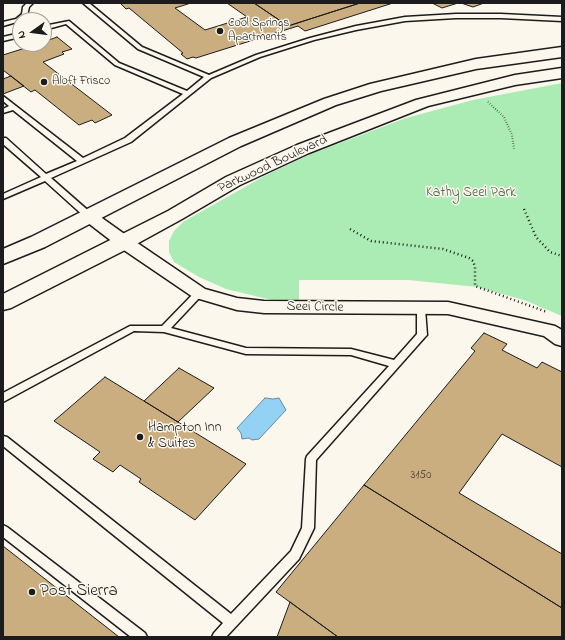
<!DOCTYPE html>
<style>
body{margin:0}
#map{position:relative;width:565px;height:640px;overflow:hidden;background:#fbf7ec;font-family:"Indie Flower",sans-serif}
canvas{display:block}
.frame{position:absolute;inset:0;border:4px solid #1c1c1c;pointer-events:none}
.north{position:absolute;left:12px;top:12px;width:40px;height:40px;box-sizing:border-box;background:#fbf7ec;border:1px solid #a29f99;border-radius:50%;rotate:256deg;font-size:11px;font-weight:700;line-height:16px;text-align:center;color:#1c1c1c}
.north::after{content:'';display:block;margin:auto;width:14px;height:18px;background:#1c1c1c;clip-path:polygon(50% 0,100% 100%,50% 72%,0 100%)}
</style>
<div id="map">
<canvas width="565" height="640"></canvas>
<div class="frame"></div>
<div class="north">N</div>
</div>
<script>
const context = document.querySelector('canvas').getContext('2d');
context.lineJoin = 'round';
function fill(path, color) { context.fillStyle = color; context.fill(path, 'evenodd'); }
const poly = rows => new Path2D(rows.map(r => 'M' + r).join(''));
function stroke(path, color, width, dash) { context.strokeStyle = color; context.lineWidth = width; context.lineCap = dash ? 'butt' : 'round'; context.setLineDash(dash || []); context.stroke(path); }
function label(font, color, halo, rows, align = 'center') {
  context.font = font + ' "Indie Flower",sans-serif'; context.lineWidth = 3; context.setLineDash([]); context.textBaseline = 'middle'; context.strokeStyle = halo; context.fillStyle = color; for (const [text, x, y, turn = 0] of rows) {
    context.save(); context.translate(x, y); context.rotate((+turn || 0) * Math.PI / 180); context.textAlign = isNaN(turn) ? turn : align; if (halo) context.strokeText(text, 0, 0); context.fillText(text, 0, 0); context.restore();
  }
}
const green = poly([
 [562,83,562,316,524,300,477,287,408,280,299,280,299,301,272,300,226,289,199,277,174,262,169,252,169,241,174,231,183,222,266,175,311,154,406,118,473,100]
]);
const water = poly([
 [265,398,273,399,279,398,286,410,259,439,252,440,249,438,242,439,241,433,237,428,265,398]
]);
const building = poly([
 [120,3,191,3,175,8,205,30,247,17,227,3,254,3,288,26,360,3,393,3,305,31,298,26,196,58,193,57,187,59,181,54,183,53,129,8,126,9,120,3],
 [254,3,360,3,288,26,254,3],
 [432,3,458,3,442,8,432,3],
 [461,3,484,3,473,7,461,3],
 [57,37,72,49,62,52,64,54,43,62,112,115,95,123,92,120,79,125,35,90,31,92,3,70,3,55,38,44,44,44,44,42,57,37],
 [11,76,24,86,3,94,3,79,11,76],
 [484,333,507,344,502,350,537,368,542,362,562,372,562,467,502,434,459,493,562,554,562,608,364,485,475,351,471,348,484,333],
 [179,368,214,388,178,422,144,401,179,368],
 [105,377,246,464,195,520,139,482,141,479,120,465,113,472,93,459,100,452,54,421,105,377],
 [364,485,562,608,562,637,338,637,276,592,364,485],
 [3,546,119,637,3,637,3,546],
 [290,602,338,637,277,637,290,602]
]);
const pathFar1 = poly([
 [488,102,504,117,512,135,514,149]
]);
const path = poly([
 [524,209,536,237,550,252,562,256],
 [350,229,371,241,443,249,469,258,473,261,475,267,475,286,547,312]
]);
const lane = poly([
 [27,3,33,3,29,7,27,16,20,21,3,26,3,22,16,19,22,14,23,7,27,3],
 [83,3,89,3,142,47,209,75,256,55,310,38,356,26,405,17,456,14,501,14,562,17,562,21,501,18,456,18,405,21,356,30,314,40,260,57,211,78,131,142,51,178,92,214,93,216,89,218,86,218,45,181,3,199,3,194,41,177,3,144,3,138,6,138,46,174,77,161,13,110,3,113,3,109,9,106,3,101,3,96,83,158,125,138,183,94,115,65,66,24,44,30,44,26,69,21,119,63,187,91,204,77,138,49,83,3],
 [20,33,20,37,3,41,3,37,20,33],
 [199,290,202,291,203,293,202,295,171,328,246,348,351,349,394,360,417,334,417,309,418,307,424,307,425,309,427,335,425,337,316,460,314,528,299,559,226,637,212,637,214,633,223,623,3,446,3,436,7,437,231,614,291,551,302,528,306,459,307,456,389,366,351,355,246,354,164,332,134,331,3,402,3,393,130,326,162,326,196,291,199,290],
 [3,525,7,527,145,633,147,637,131,637,3,537,3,525]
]);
const street = poly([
 [89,211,95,213,130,238,205,289,237,298,264,301,448,302,555,326,562,330,562,346,555,344,544,336,448,314,264,313,237,310,193,297,118,246,83,219,81,216,83,213,89,211]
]);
const secondary = poly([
 [562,47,562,57,476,69,381,91,336,105,241,146,45,247,3,264,3,249,31,237,229,138,324,99,370,84,476,59,562,47],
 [562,68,562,78,515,85,428,106,309,153,240,185,182,219,131,247,11,308,3,310,3,294,168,211,226,177,297,145,416,100,515,75,562,68]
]);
const markers = [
 [220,31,4,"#1c1c1c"],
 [44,82,4,"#1c1c1c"],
 [140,437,4,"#1c1c1c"],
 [32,592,4,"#1c1c1c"]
];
const farPoinames = [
 ["Cool Springs",228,24],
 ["Apartments",228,38],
 ["Aloft Frisco",52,82]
];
const numberNames = [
 ["3150",421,476]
];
const streetNames = [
 ["Parkwood Boulevard",273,165,-25],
 ["Seei Circle",315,308,1]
];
const parkNames = [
 ["Kathy Seei Park",471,194]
];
const poiNames = [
 ["Hampton Inn",148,429],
 ["& Suites",148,445]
];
const nearPoinames = [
 ["Post Sierra",40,592]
];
fill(green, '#abecb4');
fill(water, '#93d2f4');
stroke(water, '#63899e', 1);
fill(building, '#cbae80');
stroke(building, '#1c1c1c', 1);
stroke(lane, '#1c1c1c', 3);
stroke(street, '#1c1c1c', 3);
stroke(secondary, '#1c1c1c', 3);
stroke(pathFar1, '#1c1c1c', 2, [0.5, 2]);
stroke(path, '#1c1c1c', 2.5, [1, 3]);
fill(lane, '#fbf7ec');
fill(street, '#fbf7ec');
fill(secondary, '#fbf7ec');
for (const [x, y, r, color] of markers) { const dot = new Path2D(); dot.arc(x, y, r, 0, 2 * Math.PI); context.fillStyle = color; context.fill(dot); stroke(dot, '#fbf7ec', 1.5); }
label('12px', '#1c1c1c', '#fbf7ec', farPoinames, 'left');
label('12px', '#484035', null, numberNames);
label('14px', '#1c1c1c', '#fbf7ec', streetNames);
label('14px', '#475a4a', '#fbf7ec', parkNames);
label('14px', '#1c1c1c', '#fbf7ec', poiNames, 'left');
label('17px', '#1c1c1c', '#fbf7ec', nearPoinames, 'left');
</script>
